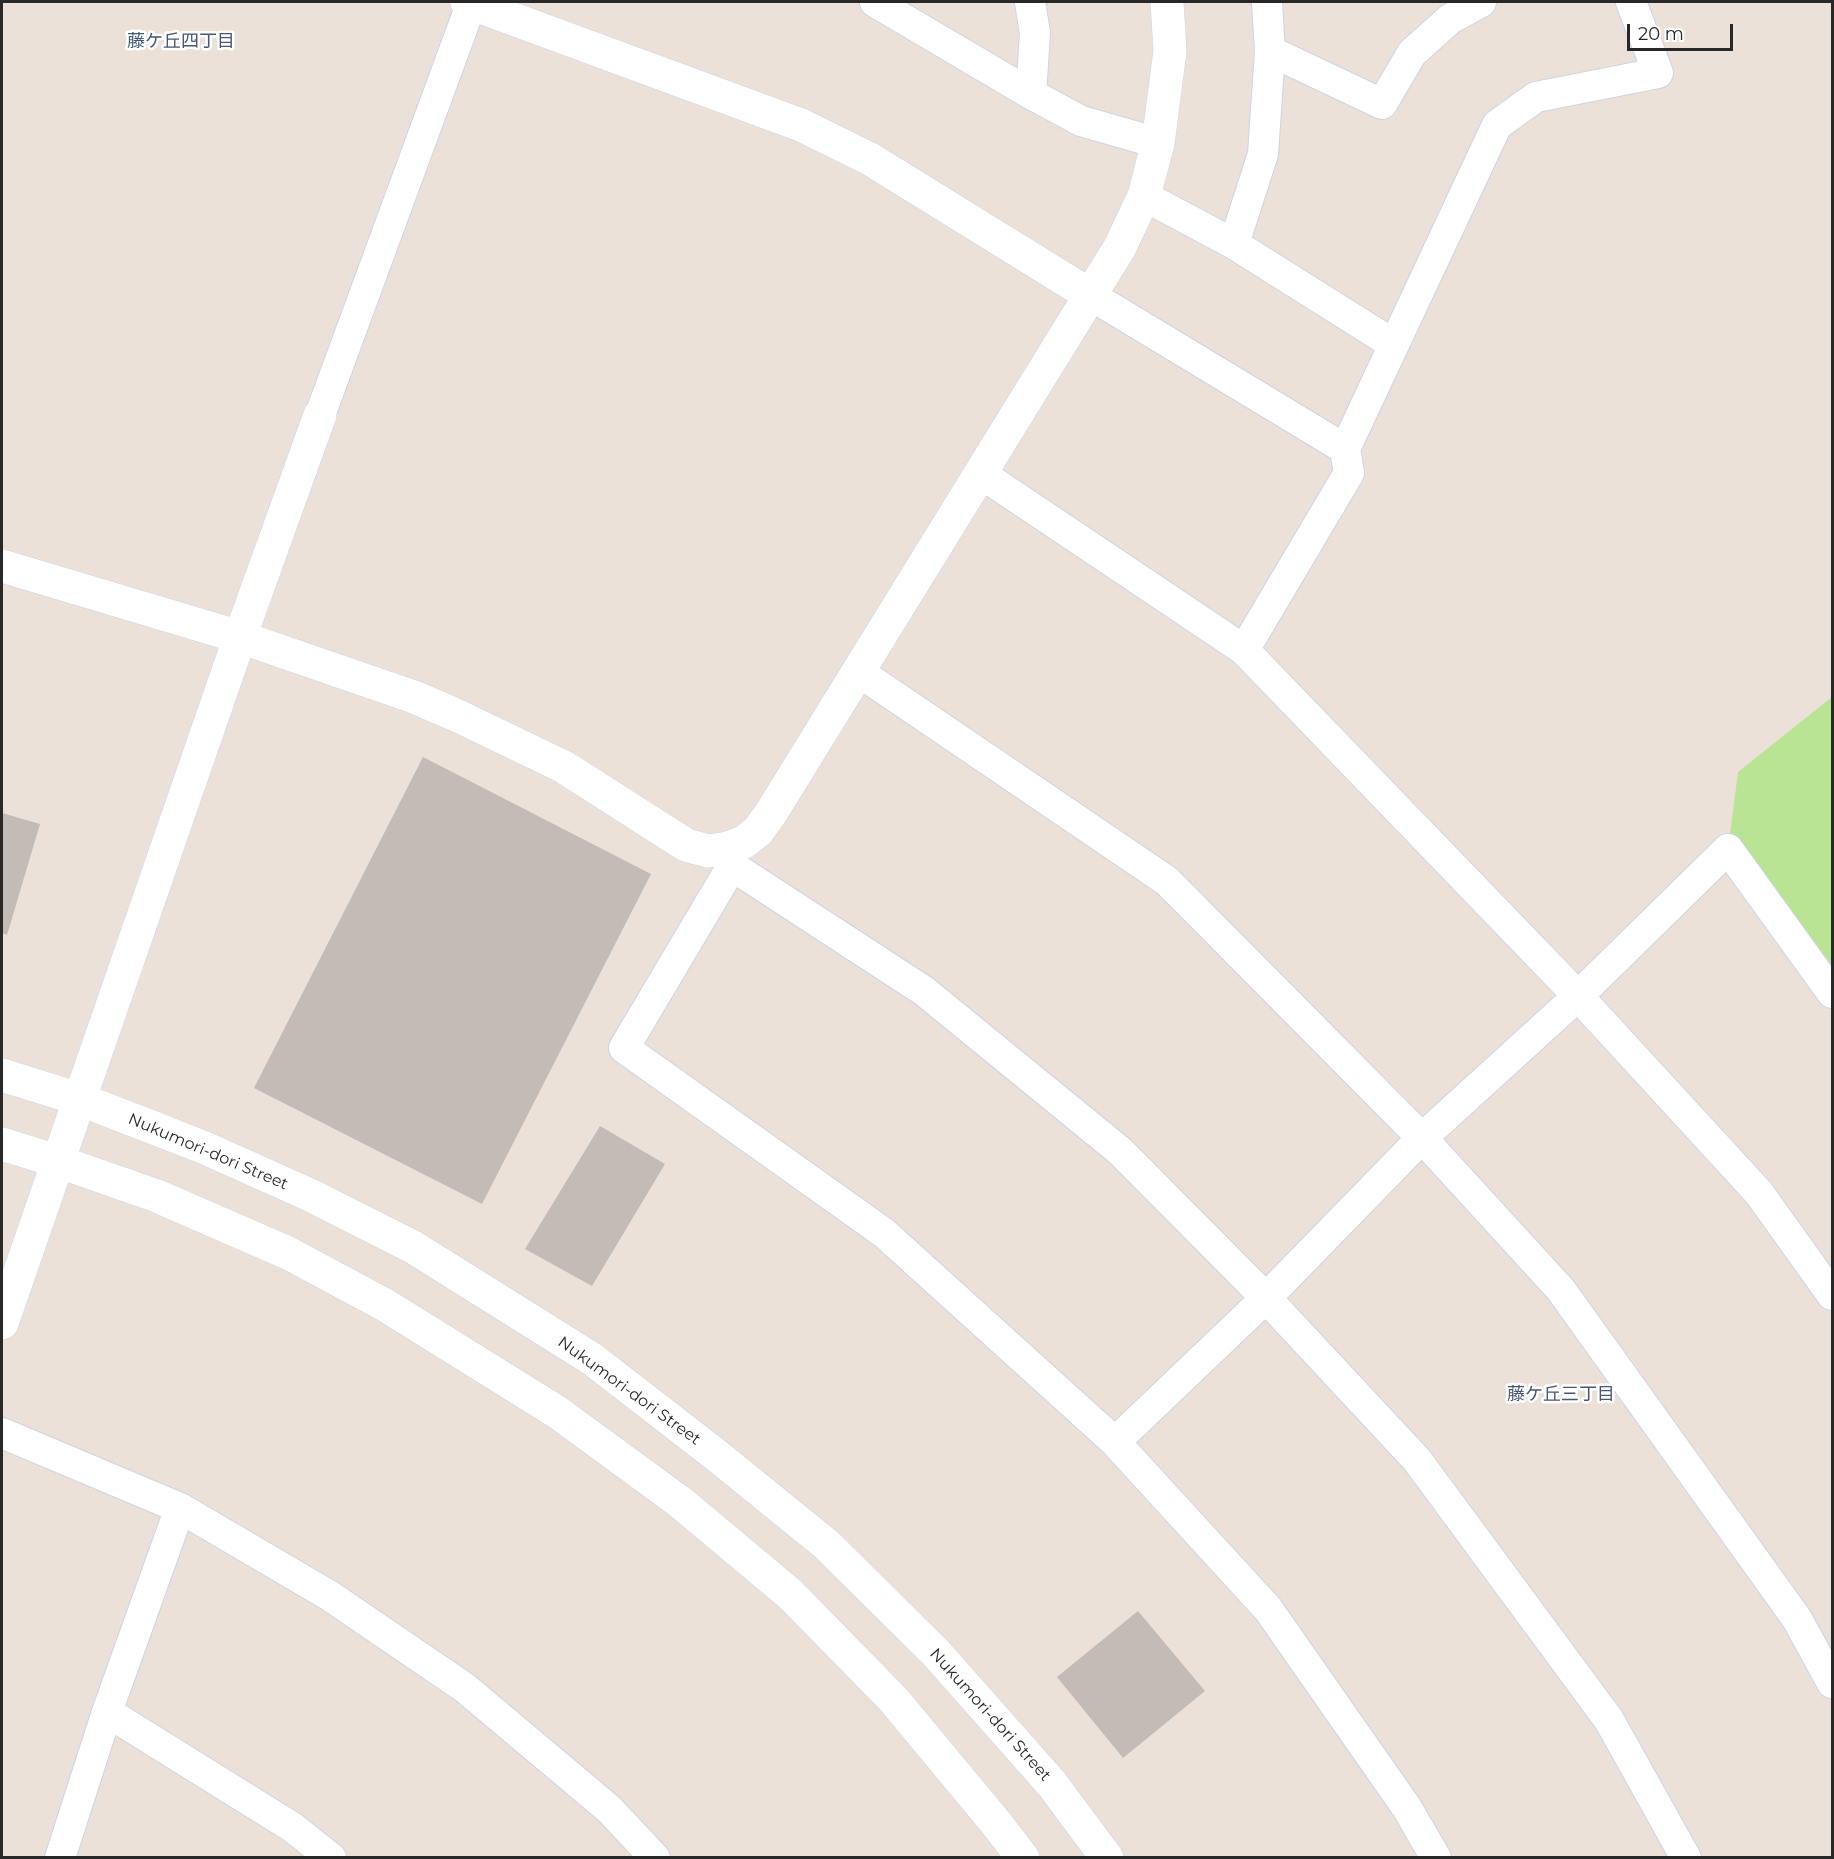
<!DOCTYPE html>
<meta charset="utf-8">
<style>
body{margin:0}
#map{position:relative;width:1834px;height:1859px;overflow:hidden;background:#ebe1d9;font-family:Montserrat,sans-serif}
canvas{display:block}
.frame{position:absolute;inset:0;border:3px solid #282828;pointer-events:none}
.scale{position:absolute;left:1627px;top:24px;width:106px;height:27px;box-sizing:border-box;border:3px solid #282828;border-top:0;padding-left:8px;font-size:18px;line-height:21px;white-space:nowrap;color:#282828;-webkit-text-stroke:4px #fff;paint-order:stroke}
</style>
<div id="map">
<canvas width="1834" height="1859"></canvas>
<div class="frame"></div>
<div class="scale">20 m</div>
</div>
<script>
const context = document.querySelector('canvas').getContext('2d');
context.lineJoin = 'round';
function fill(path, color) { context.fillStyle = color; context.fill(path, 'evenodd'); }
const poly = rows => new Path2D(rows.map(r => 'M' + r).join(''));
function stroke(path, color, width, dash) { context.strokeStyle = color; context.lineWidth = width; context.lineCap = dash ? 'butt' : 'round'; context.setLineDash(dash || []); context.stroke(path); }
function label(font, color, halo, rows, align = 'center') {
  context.font = font + ' Montserrat,"Noto Sans JP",sans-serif'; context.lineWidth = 5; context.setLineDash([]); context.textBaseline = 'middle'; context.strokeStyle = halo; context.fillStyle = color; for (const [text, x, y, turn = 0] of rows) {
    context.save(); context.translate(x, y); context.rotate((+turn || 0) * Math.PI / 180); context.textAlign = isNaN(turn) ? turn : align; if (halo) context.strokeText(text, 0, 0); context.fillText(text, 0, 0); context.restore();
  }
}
const green = poly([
 [1832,697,1832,974,1728,849,1738,772]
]);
const building = poly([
 [423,757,651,874,482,1204,254,1088],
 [2,813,40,824,7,935,2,933],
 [600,1126,665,1164,592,1286,525,1249],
 [1138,1611,1205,1691,1123,1758,1057,1677]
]);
const street = poly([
 [875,2,1031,94,1035,33,1030,2],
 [1270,51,1382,104,1412,53,1450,19,1481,2],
 [1031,94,1081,121,1158,143],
 [1144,196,1234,244,1393,344],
 [1234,244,1263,154,1270,51,1267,2],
 [1090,295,1345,449],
 [320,415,472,2],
 [980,473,1244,650,1578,996,1759,1193,1832,1295],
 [1244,650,1349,473,1345,449,1497,125,1536,97,1658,73,1631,2],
 [859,672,1167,881,1422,1138,1561,1290,1797,1619,1832,1683],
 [728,848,732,866,924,991,1120,1151,1266,1298,1417,1460,1609,1720,1686,1858],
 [732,866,624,1048,884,1233,1115,1442,1268,1609,1407,1808,1436,1858],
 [2,1433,180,1508,330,1596,465,1688,609,1809,655,1858],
 [1115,1442,1266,1298,1422,1138,1578,996,1728,849,1832,993],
 [107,1712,292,1827,331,1858],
 [60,1858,107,1712,180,1508]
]);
const secondary = poly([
 [467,2,801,125,870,159,1090,295],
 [2,566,240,637,414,697,456,715,564,767,686,845,708,851,728,848,744,842,758,831,771,813,1120,247,1144,196,1158,143,1170,51,1167,2],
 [2,1075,79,1099,154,1128,205,1148,310,1195,413,1247,592,1359,716,1455,827,1545,936,1653,1052,1784,1107,1858],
 [2,1144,57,1161,157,1196,288,1253,385,1305,557,1412,680,1502,790,1594,893,1699,996,1823,1023,1858],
 [2,1323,240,637,320,415]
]);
const streetNames = [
 ["Nukumori-dori Street",208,1152,23],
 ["Nukumori-dori Street",629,1391,36],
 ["Nukumori-dori Street",990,1715,48]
];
const neighbourhoodNames = [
 ["藤ケ丘四丁目",181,42],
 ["藤ケ丘三丁目",1561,1395]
];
fill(green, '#b9e493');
fill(building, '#c3bbb6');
stroke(street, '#ced4e2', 32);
stroke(secondary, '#ced4e2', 34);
stroke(street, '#fff', 30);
stroke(secondary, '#fff', 33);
label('16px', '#282828', '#fff', streetNames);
label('18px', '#475779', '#fff', neighbourhoodNames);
</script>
